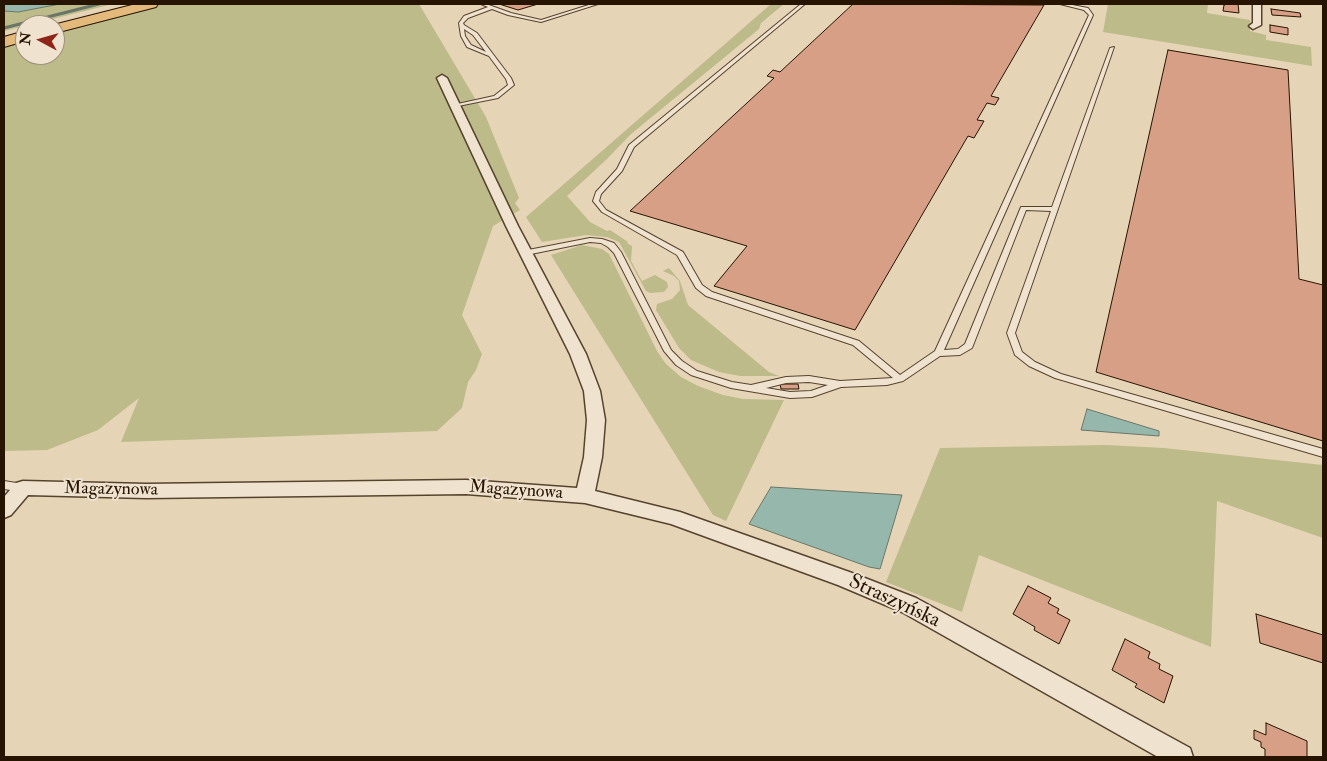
<!DOCTYPE html>
<meta charset="utf-8">
<style>
body{margin:0}
#map{position:relative;width:1327px;height:761px;overflow:hidden;background:#e6d4b6;font-family:"IM FELL Double Pica",serif}
canvas{display:block}
.frame{position:absolute;inset:0;border:5px solid #261300;pointer-events:none}
.north{position:absolute;left:15px;top:15px;width:50px;height:50px;box-sizing:border-box;background:#efe3d0;border:1px solid #9f907d;border-radius:50%;rotate:276deg;font-size:14px;font-weight:700;line-height:20px;text-align:center;color:#261300}
.north::after{content:'';display:block;margin:auto;width:18px;height:22px;background:#8f2418;clip-path:polygon(50% 0,100% 100%,50% 72%,0 100%)}
</style>
<div id="map">
<canvas width="1327" height="761"></canvas>
<div class="frame"></div>
<div class="north">N</div>
</div>
<script>
const context = document.querySelector('canvas').getContext('2d');
context.lineJoin = 'round';
function fill(path, color) { context.fillStyle = color; context.fill(path, 'evenodd'); }
const poly = rows => new Path2D(rows.map(r => 'M' + r).join(''));
function stroke(path, color, width, dash) { context.strokeStyle = color; context.lineWidth = width; context.lineCap = dash ? 'butt' : 'round'; context.setLineDash(dash || []); context.stroke(path); }
function label(font, color, halo, rows, align = 'center') {
  context.font = font + ' "IM FELL Double Pica",serif'; context.lineWidth = 4; context.setLineDash([]); context.textBaseline = 'middle'; context.strokeStyle = halo; context.fillStyle = color; for (const [text, x, y, turn = 0] of rows) {
    context.save(); context.translate(x, y); context.rotate((+turn || 0) * Math.PI / 180); context.textAlign = isNaN(turn) ? turn : align; if (halo) context.strokeText(text, 0, 0); context.fillText(text, 0, 0); context.restore();
  }
}
const green = poly([
 [60,4,113,4,4,31,4,11,18,12],
 [161,4,419,4,486,117,519,198,515,203,520,210,493,226,462,315,482,354,476,370,468,382,462,408,437,431,121,442,139,398,98,430,47,450,4,451,4,44,25,39,25,55,55,55,55,31],
 [771,4,784,4,761,23,759,29,631,134,607,159,567,196,590,222,607,231,610,230,628,242,627,243,632,246,631,261,642,281,655,275,667,282,668,287,664,292,650,293,646,291,619,242,607,237,586,235,542,242,526,217],
 [1108,4,1208,4,1207,13,1250,20,1250,31,1266,35,1266,40,1311,47,1312,66,1103,32],
 [582,245,602,249,609,254,657,351,666,364,681,377,698,386,723,395,743,399,784,400,726,521,713,515,551,255],
 [669,268,680,281,688,305,694,310,769,372,779,376,740,376,719,372,691,360,679,348,656,310,657,304,672,299,680,290,679,281,674,276,663,271],
 [1106,445,1164,448,1323,465,1323,538,1217,501,1211,647,979,555,962,612,886,582,940,448]
]);
const water = poly([
 [4,4,60,4,18,12,4,11,4,4],
 [1087,409,1159,431,1159,436,1081,430,1087,409],
 [771,487,902,495,880,569,869,567,749,524,771,487]
]);
const stream = poly([
 [4,28,99,4]
]);
const building = poly([
 [499,4,538,4,518,10,499,4],
 [853,4,1044,5,991,96,999,98,998,100,995,105,987,103,977,120,984,121,974,138,968,136,855,330,714,286,747,246,630,211,774,78,767,76,773,70,780,72,853,4],
 [1227,4,1238,4,1239,13,1223,11,1224,5,1227,4],
 [1271,9,1300,13,1301,17,1272,15,1271,9],
 [1270,25,1288,28,1288,35,1270,32,1270,25],
 [1168,50,1288,70,1299,279,1323,285,1323,441,1096,372,1168,50],
 [780,384,798,384,799,389,781,389,780,384],
 [1028,586,1051,598,1048,603,1059,609,1057,613,1070,620,1059,644,1034,630,1035,627,1013,614,1028,586],
 [1256,614,1323,635,1323,663,1260,643,1256,614],
 [1125,639,1150,652,1148,658,1160,664,1159,669,1173,676,1164,703,1135,687,1137,684,1112,670,1125,639],
 [1266,723,1307,741,1307,757,1265,757,1265,749,1261,747,1261,742,1254,739,1254,730,1266,735,1266,723]
]);
const lane = poly([
 [481,4,486,4,511,13,541,20,592,4,598,4,541,22,508,15,492,9,468,18,463,23,464,25,477,33,511,78,514,85,498,98,453,107,453,105,494,96,508,85,506,79,489,56,467,47,461,36,459,23,464,16,488,7,481,4],
 [464,29,473,35,486,52,471,45,465,36,464,29],
 [801,4,805,4,634,147,622,171,601,194,599,201,606,210,683,252,702,285,712,292,859,341,900,375,935,351,1089,15,1084,10,1060,4,1067,4,1088,8,1093,15,944,350,958,349,965,344,1021,207,1052,207,1110,48,1114,47,1015,333,1022,352,1035,362,1061,374,1323,449,1323,457,1055,378,1029,366,1015,355,1007,333,1051,211,1026,210,972,348,960,355,940,356,903,381,887,385,841,387,812,397,790,398,731,388,691,375,676,365,664,351,614,253,608,247,601,243,590,242,526,255,523,255,523,251,590,238,602,239,614,243,621,252,671,350,682,361,697,371,732,382,751,385,786,377,809,376,840,381,893,378,853,345,706,296,696,288,677,255,602,212,593,201,596,192,617,169,629,145,801,4],
 [809,382,828,385,811,391,790,392,766,388,786,383,809,382],
 [4,481,23,484,27,485,28,488,27,491,23,492,4,489,4,481]
]);
const street = poly([
 [1253,4,1261,4,1261,25,1253,29,1249,26,1253,23,1253,4],
 [442,75,447,78,518,226,586,354,600,391,605,420,602,457,595,491,680,512,852,573,916,598,1190,748,1193,757,1158,757,902,612,838,585,671,524,585,503,466,494,146,498,28,495,11,515,4,518,4,497,16,483,23,481,146,484,466,480,577,488,584,457,587,420,584,391,570,354,506,226,437,78,442,75]
]);
const highway = poly([
 [136,4,158,4,156,7,55,33,55,25,53,25,136,4],
 [25,31,25,41,4,47,4,37,25,31]
]);
const streetNames = [
 ["Magazynowa",111,490,1],
 ["Magazynowa",516,491,4]
];
const nearStreetnames = [
 ["Straszyńska",894,602,25]
];
fill(green, '#bcbb89');
fill(water, '#96b8ac');
stroke(water, '#697667', 1);
stroke(stream, '#697667', 3);
fill(building, '#d79f86');
stroke(building, '#261300', 1);
stroke(lane, '#56432e', 2);
stroke(street, '#56432e', 3);
stroke(highway, '#261300', 2);
fill(lane, '#efe3d0');
fill(street, '#efe3d0');
fill(highway, '#e3ba7b');
label('18px', '#261300', '#efe3d0', streetNames);
label('21px', '#261300', '#efe3d0', nearStreetnames);
</script>
